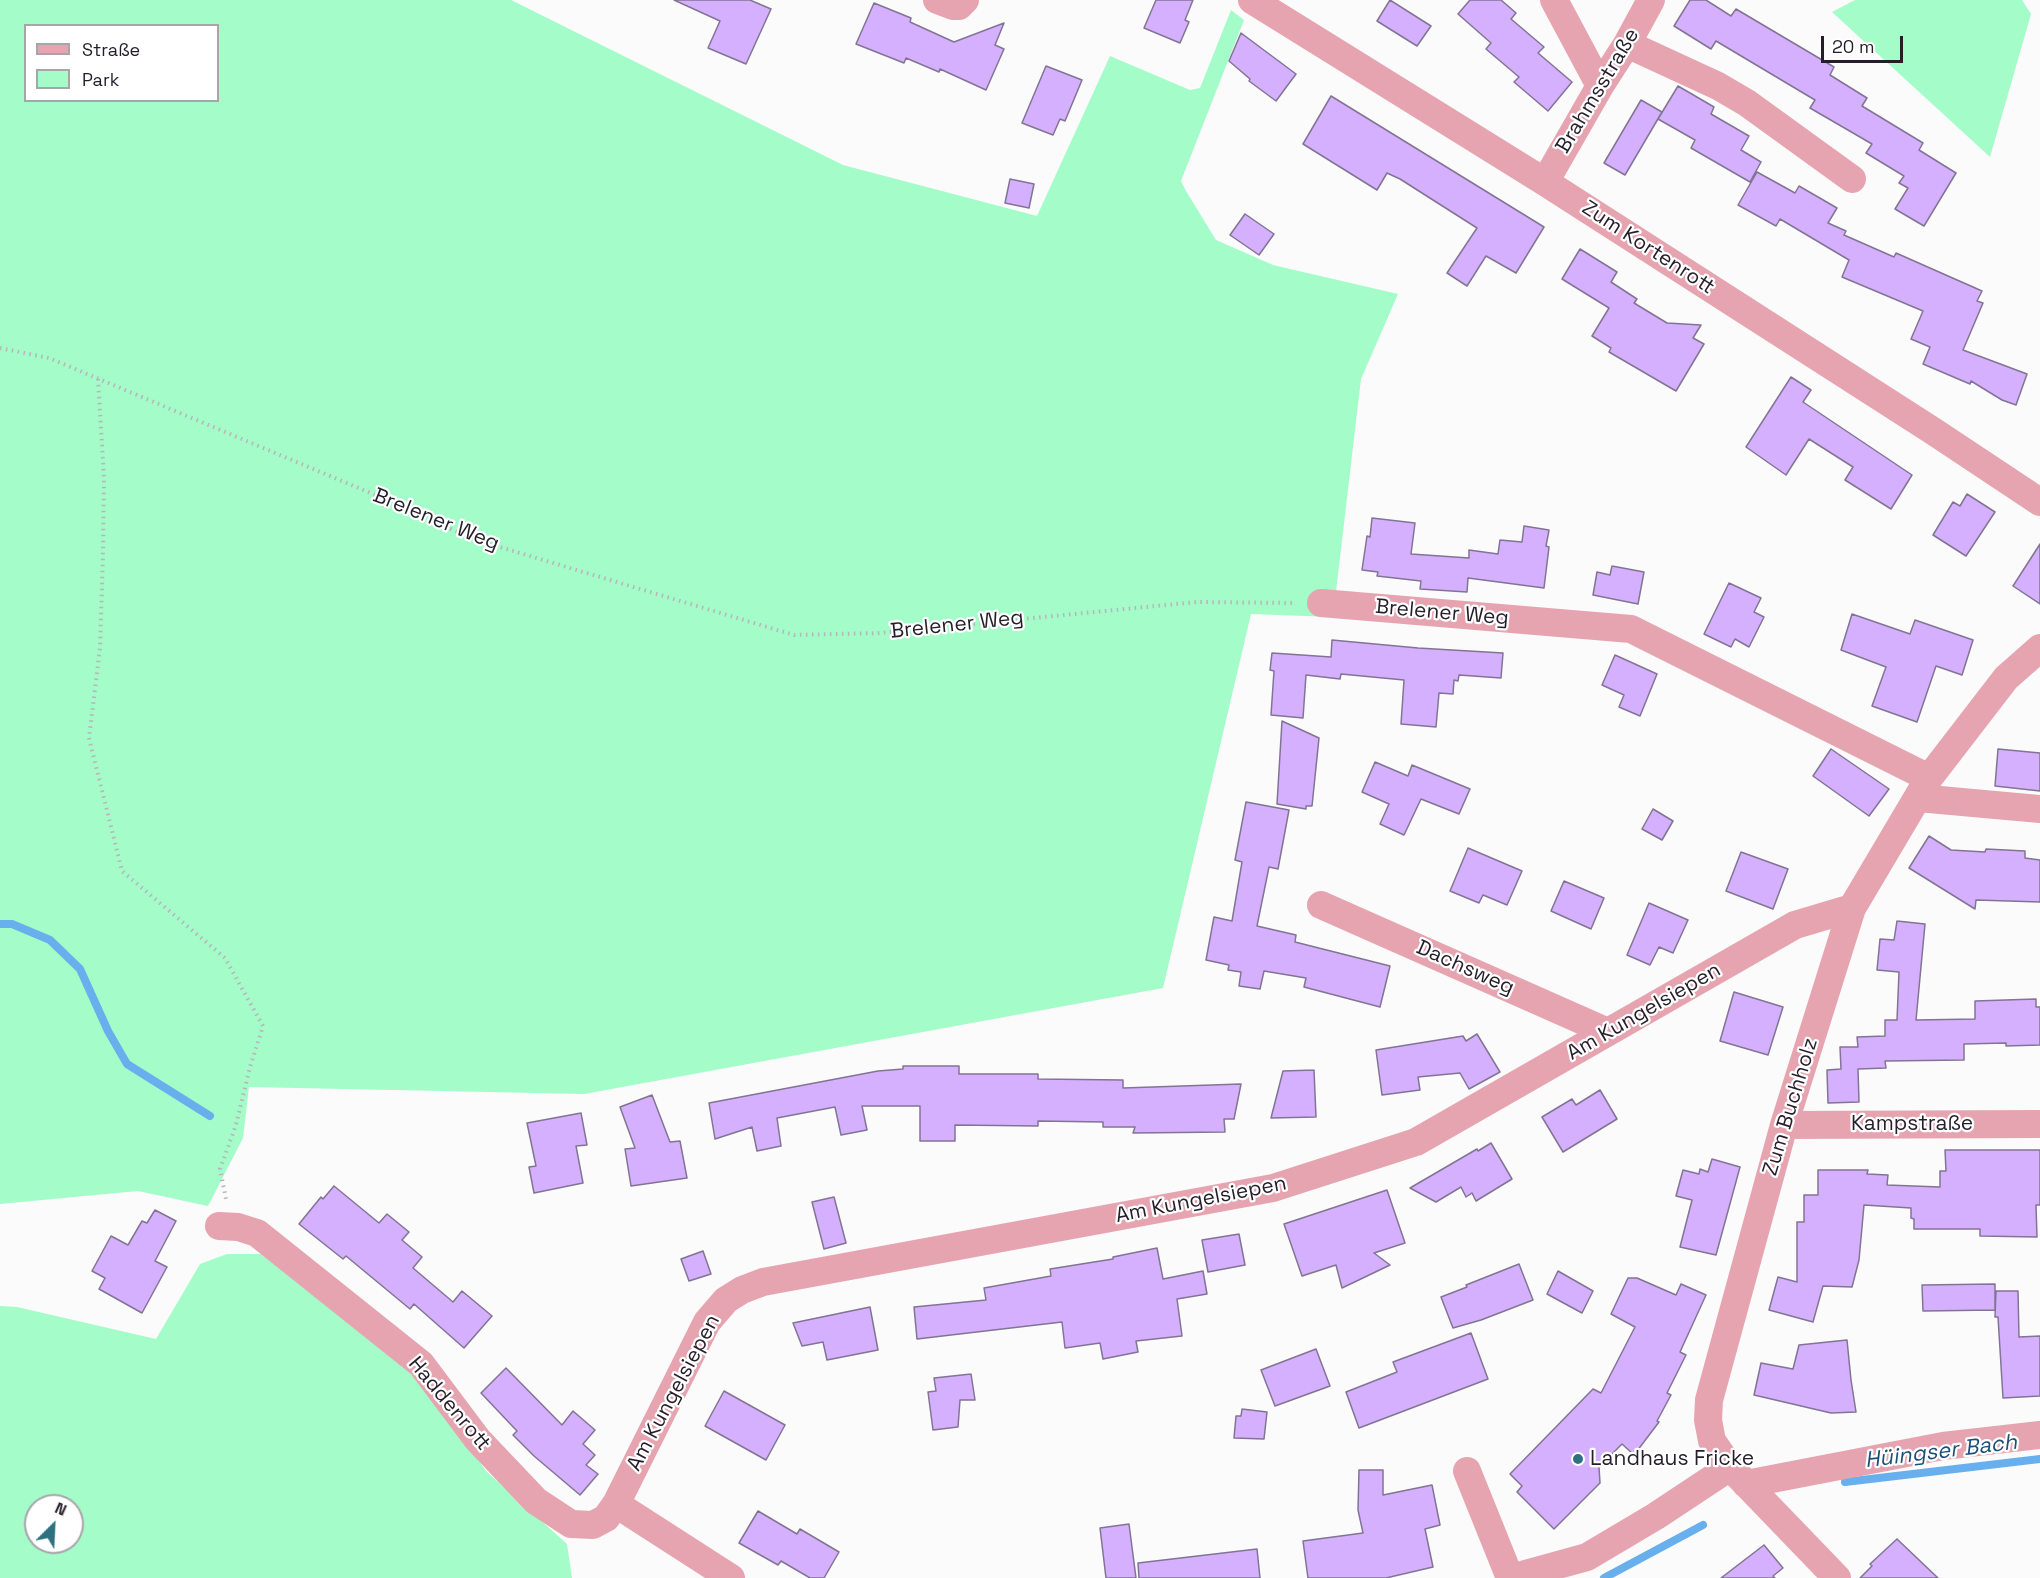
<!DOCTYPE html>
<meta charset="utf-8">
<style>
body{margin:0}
#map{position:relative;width:2040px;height:1578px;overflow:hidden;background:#fbfbfb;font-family:"Space Grotesk",sans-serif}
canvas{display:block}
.legend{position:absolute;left:24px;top:24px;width:195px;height:78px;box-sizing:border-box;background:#fff;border:2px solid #a7a5aa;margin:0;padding:8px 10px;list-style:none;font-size:18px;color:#241e2a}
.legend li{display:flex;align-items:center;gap:12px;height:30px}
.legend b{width:30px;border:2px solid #a7a5aa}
.north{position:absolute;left:24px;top:1494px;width:60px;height:60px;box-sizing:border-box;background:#fff;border:2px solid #a7a5aa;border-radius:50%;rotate:24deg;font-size:16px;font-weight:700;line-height:24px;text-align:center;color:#241e2a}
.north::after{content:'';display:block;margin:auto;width:21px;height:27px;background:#2e7282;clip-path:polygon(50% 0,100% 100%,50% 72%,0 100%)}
.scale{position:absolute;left:1821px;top:36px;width:82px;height:27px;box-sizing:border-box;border:3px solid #241e2a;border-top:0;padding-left:8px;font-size:18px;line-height:21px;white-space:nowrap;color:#241e2a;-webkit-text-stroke:4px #fff;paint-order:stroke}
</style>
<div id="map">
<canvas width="2040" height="1578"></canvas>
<ul class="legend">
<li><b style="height:8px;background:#e6a4b0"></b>Straße</li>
<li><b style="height:16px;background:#a4fcc9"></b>Park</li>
</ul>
<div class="north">N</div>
<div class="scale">20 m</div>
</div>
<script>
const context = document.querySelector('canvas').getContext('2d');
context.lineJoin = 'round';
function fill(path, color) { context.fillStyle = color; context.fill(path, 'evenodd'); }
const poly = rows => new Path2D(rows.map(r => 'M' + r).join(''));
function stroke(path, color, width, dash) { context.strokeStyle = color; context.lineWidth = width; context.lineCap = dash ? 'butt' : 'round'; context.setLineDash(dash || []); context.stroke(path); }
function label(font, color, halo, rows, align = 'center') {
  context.font = font + ' "Space Grotesk",sans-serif'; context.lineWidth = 4.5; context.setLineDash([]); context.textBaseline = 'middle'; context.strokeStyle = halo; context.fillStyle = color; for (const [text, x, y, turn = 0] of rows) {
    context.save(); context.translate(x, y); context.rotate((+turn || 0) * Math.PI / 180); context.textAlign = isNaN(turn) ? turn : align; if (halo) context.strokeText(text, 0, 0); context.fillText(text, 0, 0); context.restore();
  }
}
const green = poly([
 [0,0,511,0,843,165,1037,216,1110,56,1190,90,1200,88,1231,10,1244,20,1181,181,1186,191,1216,240,1273,265,1398,294,1361,379,1333,617,1251,614,1163,988,584,1094,249,1087,243,1138,208,1206,138,1191,0,1204],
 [26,26,218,26,218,100,26,100],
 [1855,0,2022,0,2031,14,1990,157,1832,12],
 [227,1254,261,1254,415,1372,486,1471,567,1544,572,1578,0,1578,0,1306,17,1307,156,1339,200,1264],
 [36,1506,72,1506,72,1542,36,1542]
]);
const stream = poly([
 [0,924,12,924,50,940,80,969,108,1031,127,1064,210,1116],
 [1845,1482,2040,1459],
 [1604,1578,1703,1525]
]);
const building = poly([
 [674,0,750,0,771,9,746,64,708,48,720,21,674,0],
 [1156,0,1193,0,1185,20,1189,22,1180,43,1144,28,1156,0],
 [1390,0,1431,26,1417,46,1377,21,1390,0],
 [1470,0,1501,0,1516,13,1511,19,1544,47,1538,53,1572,82,1548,111,1514,82,1519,77,1486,49,1491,43,1458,14,1470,0],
 [1690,0,1706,0,1731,16,1736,9,1834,67,1830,75,1867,98,1862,106,1923,143,1919,150,1956,173,1924,226,1895,209,1908,188,1899,183,1904,176,1866,153,1872,144,1810,108,1815,100,1716,41,1711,49,1674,26,1690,0],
 [874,3,911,18,910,22,954,42,1004,23,995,45,1004,49,986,90,940,69,939,72,906,58,904,63,856,44,874,3],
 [1241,33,1296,74,1276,101,1249,81,1250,79,1229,61,1241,33],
 [1046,66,1082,80,1065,121,1060,119,1053,135,1022,123,1046,66],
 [1678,86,1714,107,1711,114,1749,136,1741,150,1761,162,1750,182,1691,148,1695,140,1658,119,1678,86],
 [1331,96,1544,227,1516,273,1486,256,1467,286,1447,273,1477,228,1400,179,1387,173,1377,190,1303,144,1331,96],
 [1641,100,1662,112,1625,175,1604,163,1641,100],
 [1757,172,1795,193,1799,186,1837,208,1828,223,1846,231,1844,235,1894,257,1896,253,1982,291,1977,301,1983,303,1963,350,2027,374,2016,405,2002,400,1971,381,1970,384,1923,364,1930,347,1911,339,1923,311,1842,277,1849,260,1780,219,1776,226,1738,205,1757,172],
 [1010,179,1034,184,1029,208,1005,203,1010,179],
 [1245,214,1274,234,1259,255,1230,235,1245,214],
 [1580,249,1617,272,1611,282,1637,299,1634,303,1667,323,1701,325,1693,338,1704,344,1676,391,1609,352,1611,348,1592,336,1609,308,1562,279,1580,249],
 [1791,377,1811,390,1803,402,1912,475,1891,509,1845,480,1853,467,1809,439,1786,475,1746,447,1791,377],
 [1967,494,1995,512,1966,556,1933,535,1953,502,1960,506,1967,494],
 [1372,518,1415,523,1411,554,1469,558,1469,550,1498,554,1500,540,1522,542,1524,526,1549,530,1546,546,1549,547,1544,588,1468,578,1467,592,1420,589,1421,581,1377,576,1378,572,1362,570,1367,536,1370,537,1372,518],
 [2040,544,2040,604,2013,586,2040,544],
 [1612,566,1644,572,1638,604,1593,595,1597,572,1610,575,1612,566],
 [1729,583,1761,598,1754,612,1764,617,1749,647,1735,639,1731,647,1704,634,1729,583],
 [1852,614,1910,634,1915,620,1973,640,1962,675,1936,666,1917,722,1872,706,1886,667,1841,650,1852,614],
 [1332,640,1418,648,1503,653,1501,678,1459,675,1458,681,1454,680,1453,694,1439,693,1436,727,1401,724,1404,680,1341,674,1340,679,1306,675,1303,718,1271,715,1274,671,1270,670,1272,653,1331,657,1332,640],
 [1615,655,1657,674,1640,716,1619,707,1624,695,1602,685,1615,655],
 [1282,721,1319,738,1312,806,1306,806,1306,809,1277,804,1282,721],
 [1831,749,1889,789,1869,816,1813,776,1831,749],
 [1998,749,2040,753,2040,791,1995,786,1998,749],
 [1375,762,1408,776,1412,765,1470,789,1459,814,1421,799,1404,835,1380,824,1389,804,1362,792,1375,762],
 [1246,802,1289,810,1278,869,1269,867,1257,926,1296,935,1295,942,1390,966,1380,1007,1304,987,1306,978,1264,971,1260,989,1239,986,1241,972,1228,970,1229,965,1206,960,1214,917,1232,921,1242,862,1235,860,1246,802],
 [1653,809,1673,821,1662,840,1642,829,1653,809],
 [1929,836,1951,850,1985,852,1986,849,2025,851,2025,858,2040,860,2040,902,1976,900,1975,909,1909,868,1929,836],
 [1468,848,1522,871,1507,905,1483,895,1479,903,1450,891,1468,848],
 [1741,852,1788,869,1773,909,1726,891,1741,852],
 [1564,881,1604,898,1591,929,1551,911,1564,881],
 [1649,903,1688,920,1673,953,1659,947,1650,965,1627,955,1649,903],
 [1897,921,1925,924,1916,1020,1975,1019,1975,1001,2036,999,2036,1007,2040,1007,2040,1045,2006,1046,2006,1043,1964,1044,1964,1060,1885,1061,1886,1068,1858,1069,1859,1102,1828,1103,1827,1070,1841,1069,1840,1047,1858,1047,1857,1037,1885,1036,1885,1020,1897,1020,1899,972,1877,970,1880,939,1894,940,1897,921],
 [1734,992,1783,1007,1768,1055,1720,1041,1734,992],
 [1477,1034,1500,1072,1469,1089,1460,1073,1418,1077,1420,1090,1382,1095,1376,1050,1463,1036,1466,1041,1477,1034],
 [903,1066,959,1066,959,1074,1038,1074,1038,1079,1123,1080,1123,1088,1241,1084,1234,1119,1224,1119,1225,1132,1133,1133,1135,1127,1103,1127,1103,1122,1038,1121,1038,1126,955,1125,955,1141,920,1141,920,1106,862,1106,867,1130,841,1135,835,1107,777,1118,781,1146,757,1151,752,1127,715,1139,709,1103,878,1071,903,1069,903,1066],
 [1314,1070,1316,1117,1271,1118,1283,1071,1314,1070],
 [1600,1090,1617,1119,1563,1152,1542,1117,1572,1099,1576,1105,1600,1090],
 [652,1095,670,1142,680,1141,687,1178,631,1186,625,1149,635,1148,620,1107,652,1095],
 [581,1113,587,1145,576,1146,583,1183,534,1193,529,1167,536,1166,527,1123,581,1113],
 [1491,1143,1512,1179,1476,1201,1472,1193,1466,1197,1461,1187,1436,1202,1410,1188,1477,1149,1478,1151,1491,1143],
 [1945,1150,2040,1150,2040,1205,2036,1205,2037,1237,1980,1236,1980,1229,1914,1229,1914,1219,1911,1218,1911,1208,1864,1205,1859,1260,1852,1287,1823,1286,1813,1322,1769,1310,1778,1277,1797,1282,1797,1222,1804,1222,1804,1195,1818,1195,1818,1170,1868,1170,1867,1174,1888,1175,1887,1185,1940,1187,1940,1171,1946,1171,1945,1150],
 [1712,1159,1740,1167,1716,1255,1680,1247,1692,1200,1676,1196,1683,1170,1699,1174,1700,1169,1708,1172,1712,1159],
 [334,1186,379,1223,387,1214,409,1232,402,1240,422,1257,413,1268,453,1302,462,1291,492,1316,464,1348,414,1304,410,1309,346,1256,343,1259,299,1224,321,1197,323,1199,334,1186],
 [1387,1190,1405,1243,1374,1253,1390,1265,1342,1288,1336,1265,1302,1276,1284,1224,1387,1190],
 [834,1197,846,1243,824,1249,812,1202,834,1197],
 [155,1210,176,1221,155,1261,167,1267,142,1313,99,1289,105,1278,92,1271,111,1236,128,1245,142,1221,147,1223,155,1210],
 [1239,1234,1245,1265,1208,1272,1202,1240,1239,1234],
 [1157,1248,1163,1279,1203,1271,1207,1294,1177,1299,1182,1336,1136,1341,1138,1352,1103,1359,1100,1343,1065,1348,1062,1322,917,1339,914,1307,986,1300,984,1288,1051,1276,1050,1269,1113,1259,1113,1257,1157,1248],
 [703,1251,711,1274,689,1281,681,1259,703,1251],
 [1519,1264,1533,1300,1481,1320,1453,1328,1441,1297,1467,1287,1466,1285,1519,1264],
 [1558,1271,1593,1291,1582,1313,1547,1294,1558,1271],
 [1628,1278,1637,1278,1676,1295,1681,1284,1706,1295,1680,1352,1686,1355,1667,1393,1671,1395,1657,1421,1659,1422,1634,1455,1622,1444,1599,1467,1600,1483,1554,1529,1517,1492,1522,1486,1510,1474,1593,1389,1601,1393,1635,1327,1611,1314,1628,1278],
 [1995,1284,1995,1310,1923,1311,1922,1285,1995,1284],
 [1996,1291,2018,1291,2019,1337,2040,1336,2040,1396,2003,1398,1998,1317,1995,1317,1996,1291],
 [870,1307,878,1350,827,1360,823,1342,802,1346,793,1323,870,1307],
 [1471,1333,1488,1379,1359,1428,1346,1392,1397,1372,1393,1362,1471,1333],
 [1847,1340,1851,1380,1856,1412,1831,1413,1754,1395,1761,1363,1793,1369,1799,1345,1847,1340],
 [1316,1349,1330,1386,1275,1406,1261,1370,1316,1349],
 [506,1368,562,1425,573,1411,595,1430,583,1444,595,1455,586,1465,598,1474,580,1495,534,1456,513,1435,517,1431,481,1393,506,1368],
 [971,1374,975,1400,960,1400,958,1427,933,1430,928,1392,936,1391,934,1378,971,1374],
 [724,1391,785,1425,766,1460,705,1426,724,1391],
 [1242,1409,1267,1412,1264,1439,1234,1438,1236,1416,1241,1416,1242,1409],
 [1359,1470,1383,1470,1383,1495,1432,1485,1440,1525,1425,1529,1433,1567,1386,1578,1308,1578,1303,1541,1363,1533,1358,1510,1359,1470],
 [758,1511,797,1534,800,1529,839,1552,824,1578,810,1578,781,1561,778,1565,739,1543,758,1511],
 [1129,1524,1136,1578,1106,1578,1100,1528,1129,1524],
 [1897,1539,1938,1578,1860,1578,1872,1566,1870,1564,1897,1539],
 [1764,1545,1783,1568,1773,1576,1775,1578,1721,1578,1764,1545],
 [1257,1549,1260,1578,1139,1578,1138,1563,1257,1549]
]);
const path = poly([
 [0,348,49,358,380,497,473,539,794,635,879,633,1197,602,1296,603],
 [98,379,104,478,103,555,100,648,89,738,122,871,225,958,263,1026,250,1067,236,1125,220,1169,226,1199]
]);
const minor = poly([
 [937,0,953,6,959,6,965,0],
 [1252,0,1545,182,1933,431,2040,502],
 [1554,0,1600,86],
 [1627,44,1718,86,1747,103,1852,179],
 [1545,182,1600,86,1627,44,1651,0],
 [1321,603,1631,629,1929,778],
 [1918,798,2040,809],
 [1321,905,1608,1032],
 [1784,1125,2040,1124],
 [219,1226,238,1227,257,1233,421,1364,478,1440,536,1501,571,1524,593,1525,606,1518,616,1504,707,1322,726,1300,742,1290,763,1282,1273,1188,1416,1142,1795,925,1852,908],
 [1467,1471,1510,1578],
 [1746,1484,1943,1446,2040,1435],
 [616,1504,731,1578],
 [1511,1578,1587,1557,1656,1516,1730,1467],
 [1837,1578,1730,1467,1712,1441,1708,1420,1709,1400,1784,1125,1852,908,1929,778,2006,678,2040,648]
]);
const markers = [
 [1578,1459,6,"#2e7282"]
];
const streetNames = [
 ["Brahmsstraße",1598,91,-59],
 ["Zum Kortenrott",1648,248,33],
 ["Brelener Weg",436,520,22],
 ["Brelener Weg",1442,613,5],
 ["Brelener Weg",957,625,-6],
 ["Dachsweg",1465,968,24],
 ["Am Kungelsiepen",1644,1012,-30],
 ["Zum Buchholz",1791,1107,-73],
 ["Kampstraße",1912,1124],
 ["Am Kungelsiepen",1201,1200,-11],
 ["Am Kungelsiepen",674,1393,-62],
 ["Haddenrott",449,1404,50]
];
const poiNames = [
 ["Landhaus Fricke",1590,1459]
];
const waterNames = [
 ["Hüingser Bach",1941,1452,-7]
];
fill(green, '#a4fcc9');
stroke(stream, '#67afed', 8);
fill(building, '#d5b0ff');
stroke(building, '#827493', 1.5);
stroke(path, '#b7b5b9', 4, [1.5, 4.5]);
stroke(minor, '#e6a4b0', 28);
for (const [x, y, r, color] of markers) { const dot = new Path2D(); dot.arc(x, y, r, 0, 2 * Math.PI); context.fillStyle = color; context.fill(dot); stroke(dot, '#fff', 2); }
label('21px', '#241e2a', '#fff', streetNames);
label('21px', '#241e2a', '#fff', poiNames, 'left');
label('italic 22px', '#1b4f78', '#fff', waterNames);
</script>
